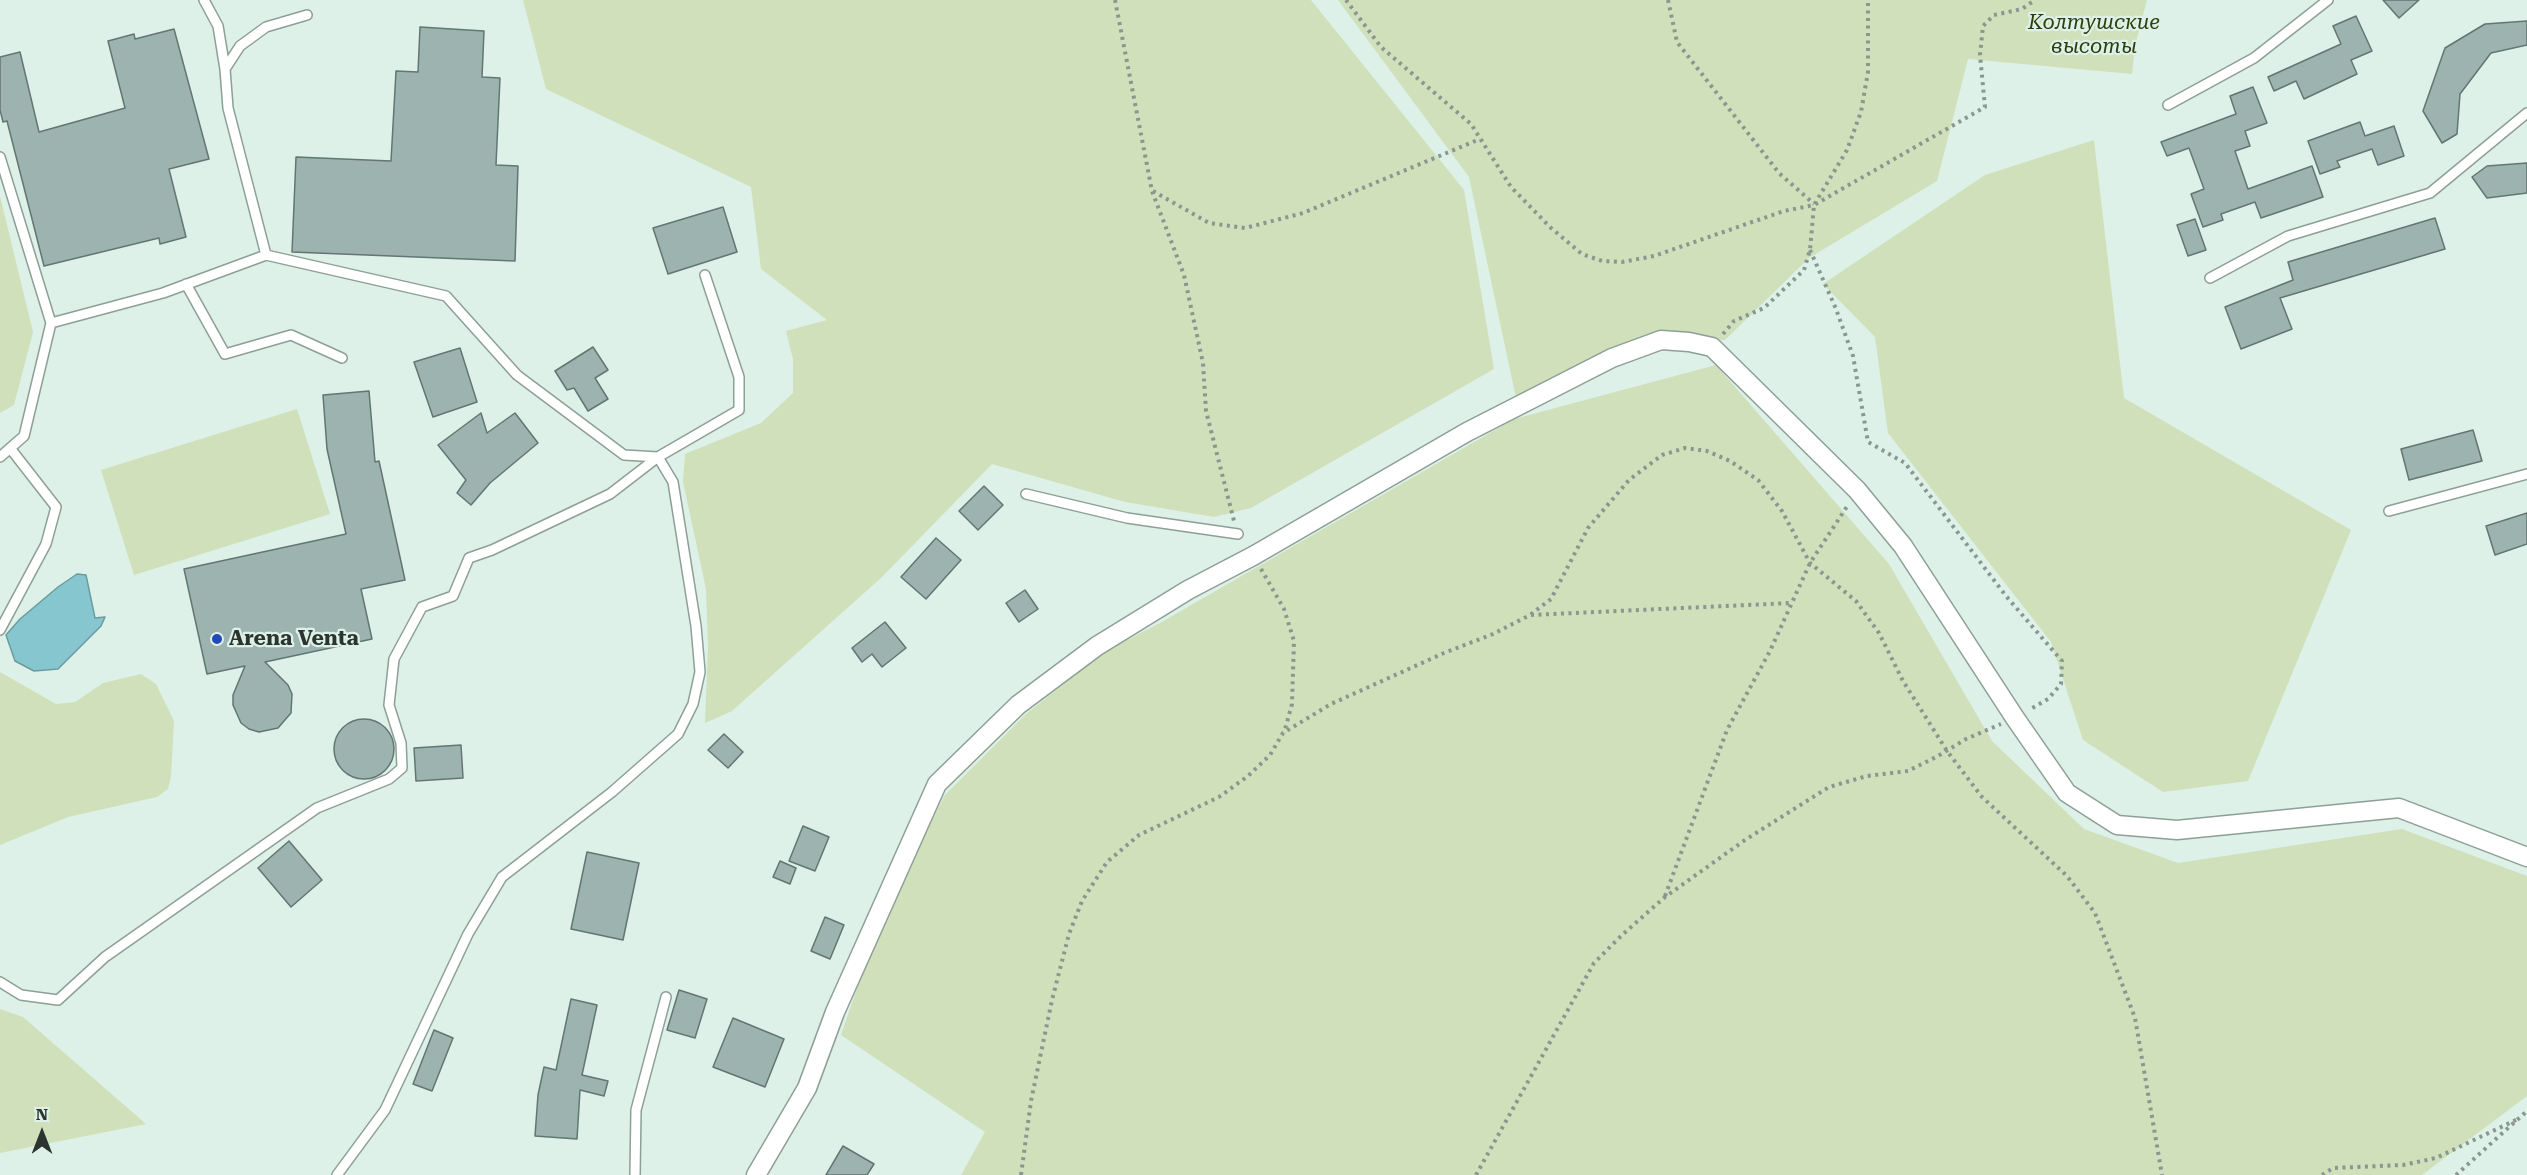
<!DOCTYPE html>
<meta charset="utf-8">
<style>
body{margin:0}
#map{position:relative;width:2527px;height:1175px;overflow:hidden;background:#ddf1e8;font-family:"Roboto Serif",serif}
canvas{display:block}
.north{position:absolute;left:12px;top:1103px;width:60px;height:60px;-webkit-text-stroke:4px #ddf1e8;paint-order:stroke;rotate:0deg;font-size:16px;font-weight:700;line-height:24px;text-align:center;color:#2c3430}
.north::after{content:'';display:block;margin:auto;width:21px;height:27px;background:#2c3430;clip-path:polygon(50% 0,100% 100%,50% 72%,0 100%)}
</style>
<div id="map">
<canvas width="2527" height="1175"></canvas>
<div class="north">N</div>
</div>
<script>
const context = document.querySelector('canvas').getContext('2d');
context.lineJoin = 'round';
function fill(path, color) { context.fillStyle = color; context.fill(path, 'evenodd'); }
const poly = rows => new Path2D(rows.map(r => 'M' + r).join(''));
function stroke(path, color, width, dash) { context.strokeStyle = color; context.lineWidth = width; context.lineCap = dash ? 'butt' : 'round'; context.setLineDash(dash || []); context.stroke(path); }
function label(font, color, halo, rows, align = 'center') {
  context.font = font + ' "Roboto Serif",serif'; context.lineWidth = 4.5; context.setLineDash([]); context.textBaseline = 'middle'; context.strokeStyle = halo; context.fillStyle = color; for (const [text, x, y, turn = 0] of rows) {
    context.save(); context.translate(x, y); context.rotate((+turn || 0) * Math.PI / 180); context.textAlign = isNaN(turn) ? turn : align; if (halo) context.strokeText(text, 0, 0); context.fillText(text, 0, 0); context.restore();
  }
}
const green = poly([
 [523,0,1311,0,1464,190,1494,369,1251,508,1214,517,1125,502,992,464,882,577,732,711,705,723,708,646,706,589,683,482,685,454,761,423,793,393,793,359,786,331,827,320,761,269,751,187,546,89],
 [1338,0,2147,0,2135,46,2132,74,1968,59,1937,181,1809,258,1725,340,1651,342,1516,398,1469,177],
 [2094,140,2124,398,2351,530,2248,781,2163,792,2083,740,2051,642,1888,433,1875,337,1823,284,1985,175],
 [0,196,33,332,14,405,0,413],
 [1716,365,1889,564,1992,741,2084,829,2178,863,2402,829,2527,876,2527,1096,2422,1175,961,1175,985,1132,841,1035,876,933,944,796,1026,714,1105,651,1160,623,1514,419],
 [297,409,330,514,134,575,101,470],
 [0,672,56,704,75,702,103,683,141,674,156,684,174,721,171,776,168,789,157,797,68,817,0,845],
 [0,1009,23,1017,146,1124,0,1153]
]);
const water = poly([
 [77,574,86,575,95,618,105,617,101,626,58,669,34,671,15,661,6,635,20,619,58,587,77,574]
]);
const building = poly([
 [2383,0,2419,0,2399,18,2383,0],
 [2356,16,2372,51,2351,60,2357,74,2304,99,2296,81,2274,91,2268,77,2341,44,2333,26,2356,16],
 [2527,21,2527,45,2491,53,2460,94,2457,134,2442,143,2423,111,2445,48,2485,24,2527,21],
 [420,27,484,31,482,77,500,78,496,165,518,166,515,261,292,252,296,157,391,161,396,71,418,72,420,27],
 [174,29,209,159,169,169,186,237,160,244,159,238,44,266,7,121,3,122,0,110,0,57,20,52,39,132,125,108,108,41,134,34,135,39,174,29],
 [2253,87,2267,123,2245,131,2250,146,2235,151,2248,189,2312,166,2323,197,2261,218,2255,202,2221,214,2223,220,2203,227,2191,194,2204,189,2189,148,2167,156,2161,142,2236,114,2230,96,2253,87],
 [2360,122,2365,136,2394,126,2404,156,2378,165,2372,149,2337,161,2340,167,2320,174,2308,141,2360,122],
 [2527,163,2527,193,2487,198,2472,177,2487,166,2527,163],
 [723,207,737,252,668,274,653,228,723,207],
 [2435,218,2445,249,2280,298,2292,329,2241,349,2225,307,2293,280,2288,262,2435,218],
 [2195,219,2206,250,2188,256,2177,225,2195,219],
 [593,347,608,370,595,378,608,399,588,411,574,388,567,390,555,371,593,347],
 [460,348,477,402,433,417,414,362,460,348],
 [369,391,375,462,379,461,405,580,361,589,372,639,265,662,288,685,292,694,291,713,278,728,259,732,249,729,241,723,233,705,233,695,245,666,207,674,184,569,346,534,327,449,323,395,369,391],
 [481,413,487,433,515,413,538,443,490,483,471,505,457,493,466,480,438,445,481,413],
 [2473,430,2482,461,2409,480,2401,449,2473,430],
 [984,486,1003,505,978,530,959,511,984,486],
 [2527,513,2527,544,2495,555,2486,526,2527,513],
 [936,538,961,560,926,599,901,577,936,538],
 [1025,590,1038,609,1019,622,1006,603,1025,590],
 [885,622,906,648,882,667,872,654,862,662,852,648,885,622],
 '334 749a30 30 0 1 1 60 0a30 30 0 1 1-60 0Z',
 [724,734,743,752,728,768,708,750,724,734],
 [461,745,463,778,416,781,414,748,461,745],
 [803,826,829,837,815,871,789,861,803,826],
 [289,841,322,880,291,907,258,868,289,841],
 [587,852,639,863,623,940,571,929,587,852],
 [780,861,796,868,790,884,773,877,780,861],
 [825,917,844,925,830,959,811,951,825,917],
 [679,990,707,999,695,1038,667,1030,679,990],
 [571,999,597,1005,582,1075,608,1081,604,1096,580,1090,577,1139,535,1136,538,1095,544,1067,556,1070,571,999],
 [733,1018,784,1039,765,1087,713,1067,733,1018],
 [434,1030,453,1038,432,1091,413,1084,434,1030],
 [843,1146,874,1164,867,1175,826,1175,843,1146]
]);
const path = poly([
 [1115,0,1152,191,1184,275,1203,363,1206,411,1234,521],
 [1346,0,1381,47,1471,124,1511,187,1551,228,1582,254,1602,261,1622,262,1654,256,1784,211,1814,205,1847,150,1861,112,1868,72,1868,0],
 [1668,0,1677,42,1779,173,1814,204],
 [1153,191,1209,223,1245,228,1303,213,1480,139],
 [1810,250,1836,309,1853,356,1868,442,1905,463,2006,596,2062,661,2061,684,2048,699,2029,710],
 [1723,334,1734,321,1764,308,1804,270,1810,250,1814,205,1985,107,1980,55,1983,26,1994,15,2022,9,2035,0],
 [1261,569,1284,609,1294,641,1292,704,1284,733],
 [1531,615,1791,603],
 [1665,896,1727,730,1770,651,1810,563,1848,505],
 [1021,1175,1031,1101,1052,1000,1069,934,1082,901,1107,862,1139,835,1219,797,1248,776,1270,755,1283,733,1331,704,1444,653,1493,634,1530,615,1551,599,1588,528,1629,480,1662,455,1685,448,1707,451,1730,461,1758,480,1782,511,1810,563,1856,601,1879,633,1903,681,1947,751,1982,797,2067,876,2095,913,2135,1018,2162,1175],
 [1476,1175,1594,963,1622,935,1665,897,1745,840,1829,787,1867,776,1908,771,1938,756,1966,739,2001,724],
 [2322,1175,2333,1168,2403,1165,2436,1158,2518,1119],
 [2456,1175,2527,1111]
]);
const lane = poly([
 [204,0,218,26,225,69],
 [2168,105,2254,58,2328,0],
 [0,157,51,323,163,293,266,255,446,296,517,375,624,455,658,457,673,482,696,626,700,672,693,704,678,734,612,792,502,877,468,934,385,1110,337,1175],
 [266,255,228,108,225,69,240,46,266,27,307,15],
 [2210,278,2288,236,2430,193,2527,113],
 [186,284,225,354,291,335,342,358],
 [0,457,24,436,51,323],
 [1026,494,1127,518,1238,534],
 [2389,511,2527,474],
 [0,630,46,544,56,507,10,448],
 [0,982,21,995,58,1000,105,957,317,808,389,779,402,768,401,743,389,705,394,659,422,607,453,596,469,558,492,550,610,494,658,457,739,410,739,377,705,275],
 [635,1175,636,1110,666,997]
]);
const street = poly([
 [756,1175,807,1088,835,1012,937,784,1018,705,1097,646,1188,590,1253,556,1467,432,1612,358,1661,340,1689,342,1712,347,1857,490,1903,546,2015,718,2067,793,2117,825,2177,830,2399,808,2527,857]
]);
const markers = [
 [217,639,6,"#214ab8"]
];
const parkNames = [
 ["Колтушские",2094,23],
 ["высоты",2094,47]
];
const poiNames = [
 ["Arena Venta",229,639]
];
fill(green, '#cfe0ba');
fill(water, '#86c7cf');
stroke(water, '#6b9b9f', 1.5);
fill(building, '#9db3b0');
stroke(building, '#627673', 1.5);
stroke(lane, '#8d9f97', 12);
stroke(street, '#8d9f97', 21);
stroke(path, '#899790', 4, [3, 4.5]);
stroke(lane, '#fff', 9);
stroke(street, '#fff', 18);
for (const [x, y, r, color] of markers) { const dot = new Path2D(); dot.arc(x, y, r, 0, 2 * Math.PI); context.fillStyle = color; context.fill(dot); stroke(dot, '#ddf1e8', 2); }
label('italic 21px', '#2d3f0c', '#ddf1e8', parkNames);
label('bold 21px', '#2c3430', '#ddf1e8', poiNames, 'left');
</script>
